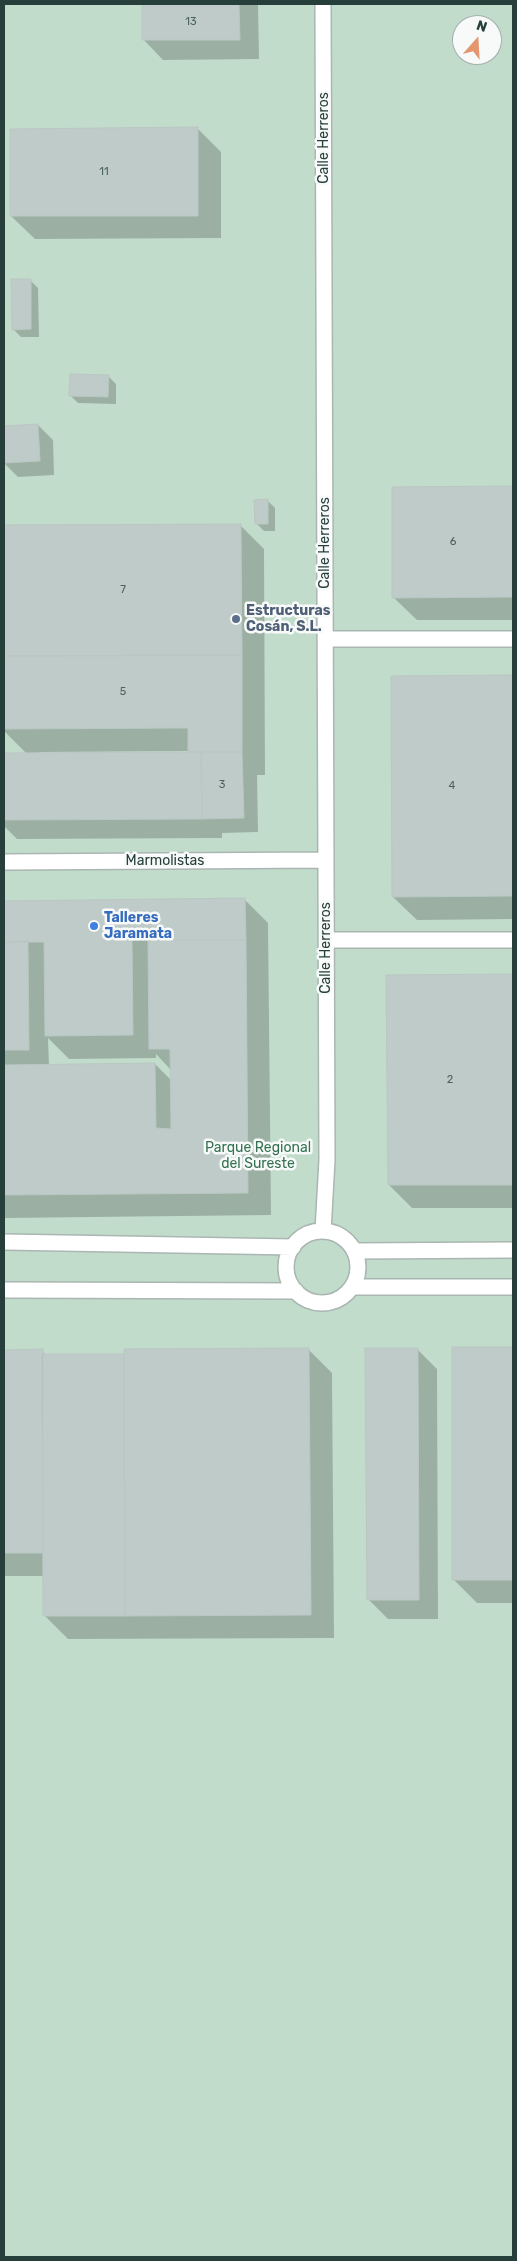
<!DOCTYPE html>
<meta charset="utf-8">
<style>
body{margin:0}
#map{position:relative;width:517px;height:2261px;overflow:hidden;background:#e7eeeb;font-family:Rubik,sans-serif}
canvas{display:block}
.frame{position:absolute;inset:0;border:5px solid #273f3a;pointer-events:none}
.north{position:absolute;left:452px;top:15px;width:50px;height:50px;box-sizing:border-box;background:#f7faf9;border:1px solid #a4afad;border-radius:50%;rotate:19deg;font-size:14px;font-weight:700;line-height:20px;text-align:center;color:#273f3a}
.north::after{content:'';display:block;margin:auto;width:18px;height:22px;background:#e4976f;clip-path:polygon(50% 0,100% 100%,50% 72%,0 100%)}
</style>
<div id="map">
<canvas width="517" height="2261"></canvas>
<div class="frame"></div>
<div class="north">N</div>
</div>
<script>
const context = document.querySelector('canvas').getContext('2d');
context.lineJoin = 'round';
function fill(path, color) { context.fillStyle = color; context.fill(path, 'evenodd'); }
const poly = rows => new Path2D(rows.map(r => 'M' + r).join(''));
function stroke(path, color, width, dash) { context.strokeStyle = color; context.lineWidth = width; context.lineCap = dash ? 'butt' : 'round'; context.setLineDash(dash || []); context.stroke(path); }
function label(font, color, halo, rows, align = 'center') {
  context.font = font + ' Rubik,sans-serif'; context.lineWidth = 5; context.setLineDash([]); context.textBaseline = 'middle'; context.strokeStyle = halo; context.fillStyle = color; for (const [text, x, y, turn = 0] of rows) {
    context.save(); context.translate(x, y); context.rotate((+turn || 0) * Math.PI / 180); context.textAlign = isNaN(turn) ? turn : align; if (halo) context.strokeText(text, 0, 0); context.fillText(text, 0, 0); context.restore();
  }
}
const green = poly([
 [4,4,513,4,513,2257,4,2257],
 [462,25,492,25,492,55,462,55]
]);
const shadow = poly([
 [143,4,258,4,259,59,163,60,144,40],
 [198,129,221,152,221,238,35,239,11,216],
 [30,280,38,288,39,337,21,337,13,329],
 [108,376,116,384,116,404,78,403,71,396],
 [38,425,53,440,54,475,18,477,4,463,4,427],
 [393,488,513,488,513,620,417,620,393,597],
 [267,500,275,508,275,531,264,531,256,523],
 [240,525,264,549,265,775,257,775,258,832,222,833,222,838,17,839,4,826,4,755,27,754,4,731,4,526],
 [189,751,191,754,39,754,39,752],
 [513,676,513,919,417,920,393,897,392,677],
 [245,900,268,923,271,1215,4,1218,4,902],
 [48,1038,69,1059,156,1058,156,1054,171,1070,172,1081,155,1064,49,1066],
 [513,975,513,1208,412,1208,389,1185,387,976],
 [513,1348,513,1603,477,1603,454,1580,453,1349],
 [417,1349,437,1369,438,1619,388,1619,368,1599],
 [309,1350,332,1373,334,1638,68,1639,45,1616,45,1576,4,1576,4,1351,42,1351,46,1355,125,1355]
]);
const building = poly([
 [142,4,239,4,240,40,142,40,142,4],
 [198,127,198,216,10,216,10,129,198,127],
 [11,279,31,279,31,329,12,330,11,279],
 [70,374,109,375,108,397,69,396,70,374],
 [38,424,40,461,4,463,4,426,38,424],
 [513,486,513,597,392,598,392,487,513,486],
 [268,499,268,524,255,524,254,500,268,499],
 [241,524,242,655,4,656,4,525,241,524],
 [242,655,242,752,188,752,188,728,4,729,4,656,242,655],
 [513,675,513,896,392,897,391,676,513,675],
 [201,752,202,819,4,820,4,753,201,752],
 [201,752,242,752,244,818,202,819,201,752],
 [245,898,246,940,132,940,133,1035,45,1036,44,942,4,942,4,901,245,898],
 [148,940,246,940,248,1193,4,1195,4,1065,155,1063,156,1128,171,1129,170,1049,149,1049,148,940],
 [28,941,29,1050,4,1050,4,942,28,941],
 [513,974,513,1185,388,1185,386,975,513,974],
 [452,1347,513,1347,513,1580,452,1580,452,1347],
 [309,1348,311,1615,125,1616,124,1349,309,1348],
 [365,1348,418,1348,419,1600,367,1600,365,1348],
 [43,1349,43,1553,4,1553,4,1350,43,1349],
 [42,1354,124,1354,125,1616,43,1616,42,1354]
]);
const service = poly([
 [325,639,513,639],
 [4,862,326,860],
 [326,940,513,940],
 [323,1231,327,1160,323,4],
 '286 1267a36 36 0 1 1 72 0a36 36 0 1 1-72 0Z',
 [4,1242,293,1247],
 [354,1251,513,1250],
 [352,1287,513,1287],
 [4,1290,296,1291]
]);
const markers = [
 [236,619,5,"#5c6f8a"],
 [94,926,5,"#3f7fe0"]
];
const numberNames = [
 ["13",191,22],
 ["11",104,172],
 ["6",453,542],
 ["7",123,590],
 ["5",123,692],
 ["3",222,785],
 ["4",452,786],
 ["2",450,1080]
];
const streetNames = [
 ["Calle Herreros",324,138,-90],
 ["Calle Herreros",325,543,-90],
 ["Marmolistas",165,861],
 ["Calle Herreros",326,948,-90]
];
const serviceNames = [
 ["Estructuras",246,611],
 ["Cosán, S.L.",246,627]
];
const shopNames = [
 ["Talleres",104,918],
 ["Jaramata",104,934]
];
const parkNames = [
 ["Parque Regional",258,1148],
 ["del Sureste",258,1164]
];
fill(green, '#c2dccc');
fill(shadow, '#0003');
fill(building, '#bfcbc8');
stroke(building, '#bac7c3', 1);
stroke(service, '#aab6b2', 18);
stroke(service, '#fff', 15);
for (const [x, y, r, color] of markers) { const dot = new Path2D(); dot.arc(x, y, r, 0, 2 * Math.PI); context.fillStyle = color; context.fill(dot); stroke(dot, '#f7faf9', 2); }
label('11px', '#4d625e', null, numberNames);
label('14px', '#273f3a', '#f7faf9', streetNames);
label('bold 14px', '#4e5e75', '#f7faf9', serviceNames, 'left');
label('bold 14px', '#366cbe', '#f7faf9', shopNames, 'left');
label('14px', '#357152', '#f7faf9', parkNames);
</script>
